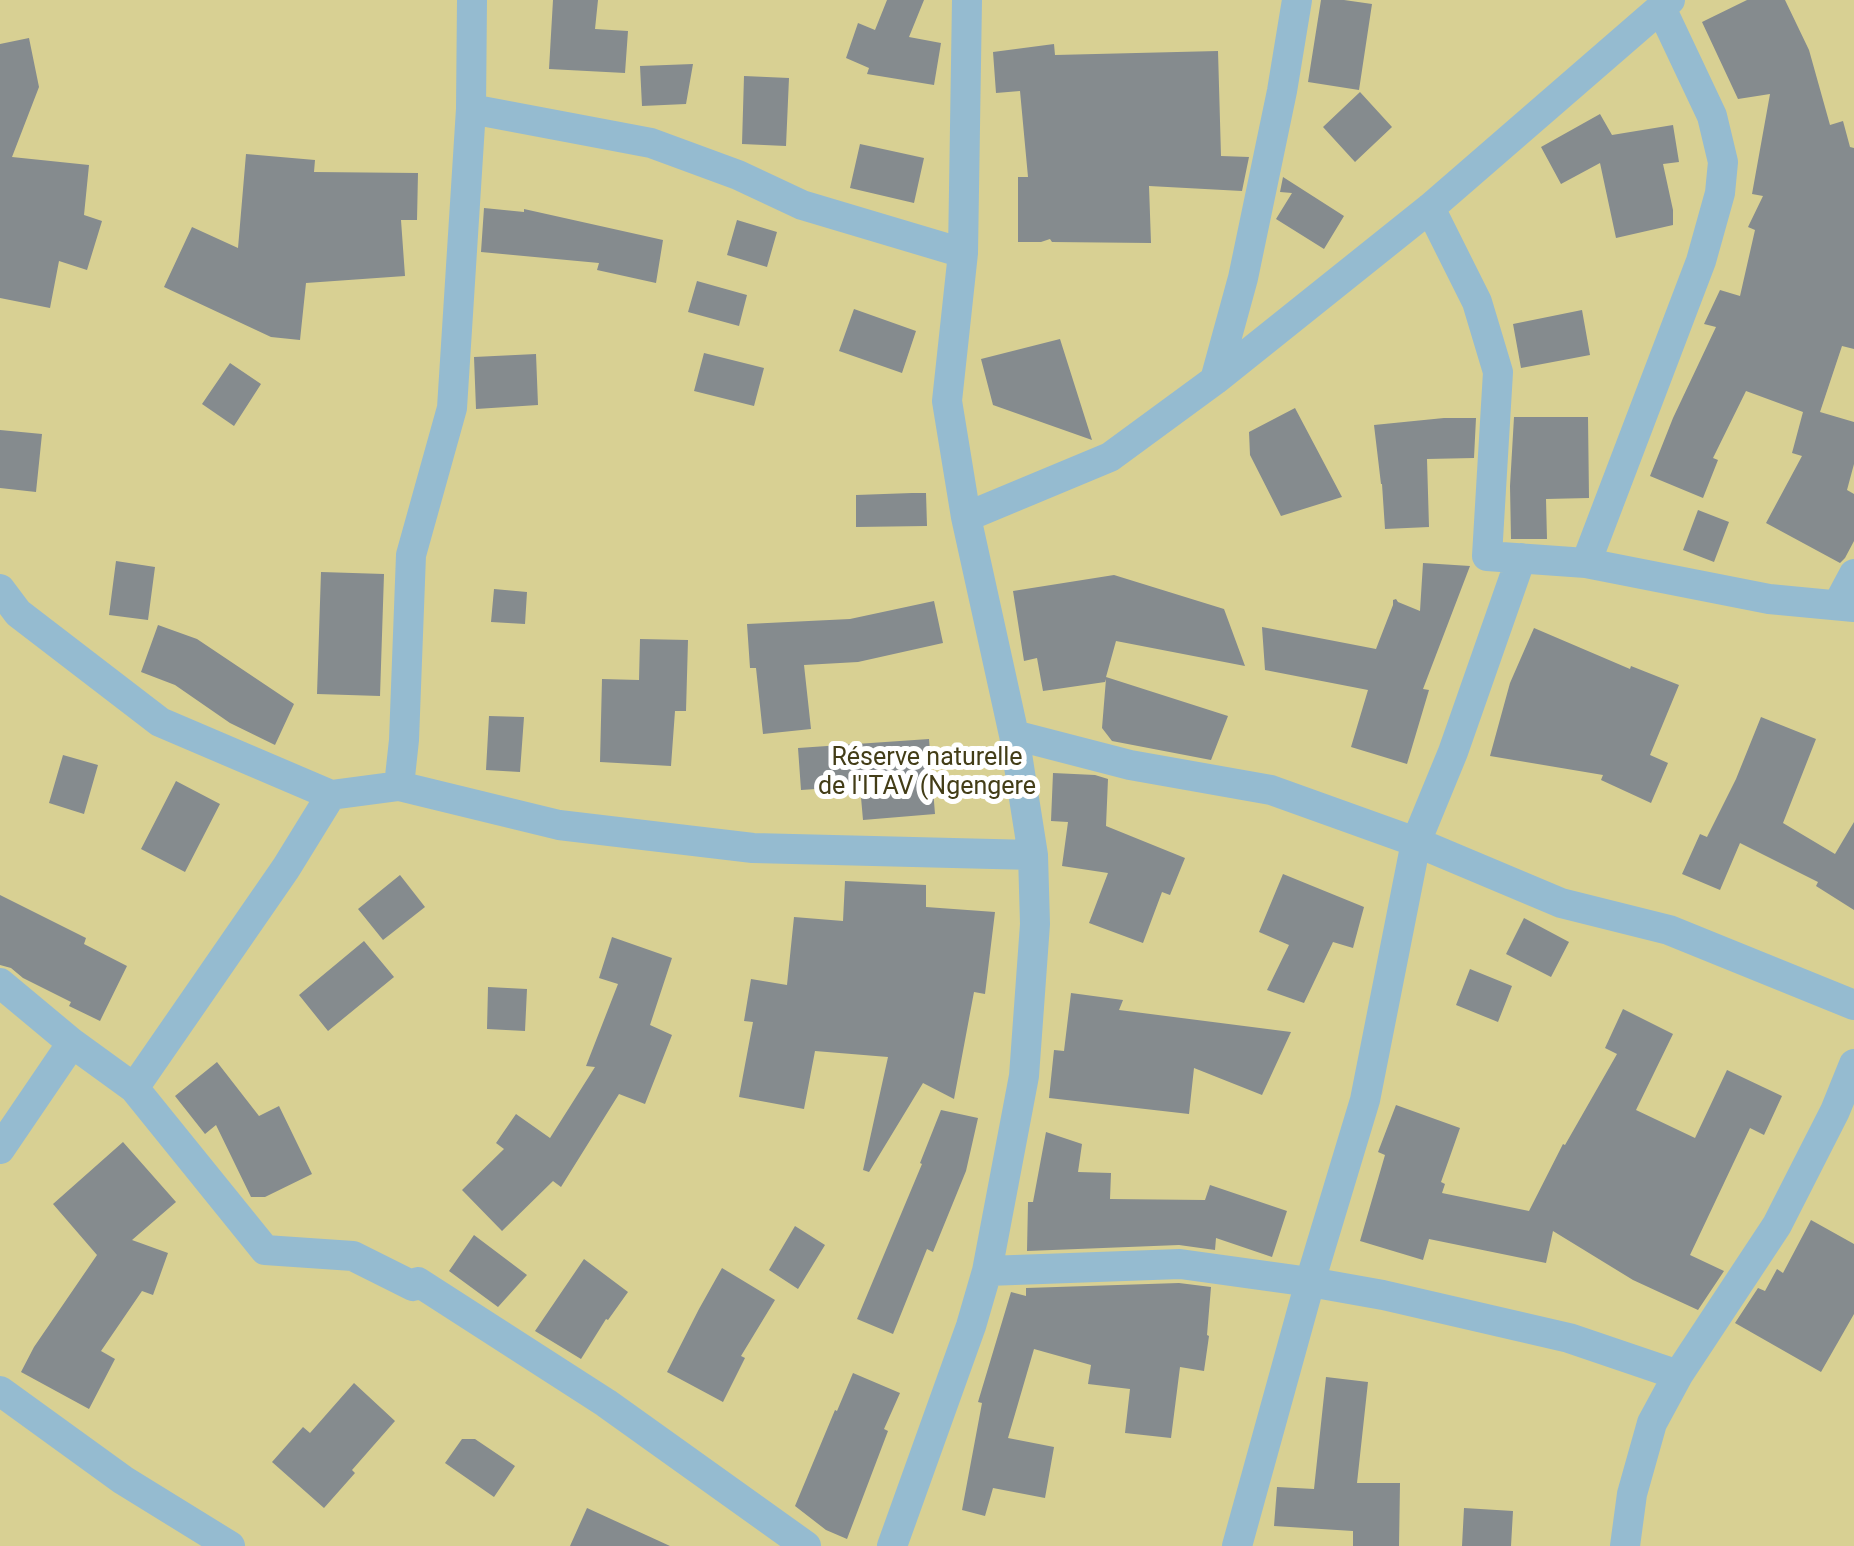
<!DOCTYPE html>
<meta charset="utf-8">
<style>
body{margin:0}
canvas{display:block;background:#f7fcff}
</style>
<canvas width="1854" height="1546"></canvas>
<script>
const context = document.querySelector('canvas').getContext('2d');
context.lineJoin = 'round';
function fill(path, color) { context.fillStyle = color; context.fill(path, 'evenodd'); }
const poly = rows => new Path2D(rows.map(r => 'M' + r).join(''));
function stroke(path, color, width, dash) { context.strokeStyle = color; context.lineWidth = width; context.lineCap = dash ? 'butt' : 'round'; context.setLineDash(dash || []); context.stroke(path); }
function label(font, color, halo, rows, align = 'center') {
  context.font = font + ' Roboto,sans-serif'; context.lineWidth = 10; context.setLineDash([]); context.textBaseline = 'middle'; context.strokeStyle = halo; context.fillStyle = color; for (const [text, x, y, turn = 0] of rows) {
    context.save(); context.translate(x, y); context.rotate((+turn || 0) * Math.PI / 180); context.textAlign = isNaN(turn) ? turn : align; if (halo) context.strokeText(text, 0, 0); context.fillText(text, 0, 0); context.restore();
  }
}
const green = poly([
 [0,0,1854,0,1854,1546,0,1546]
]);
const building = poly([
 [553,0,598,0,595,29,628,31,625,73,549,69],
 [887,0,924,0,909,37,941,43,934,85,867,74,869,68,846,58,858,23,875,30],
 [1321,0,1344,0,1372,4,1359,90,1308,82],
 [1747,0,1785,0,1809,50,1830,125,1843,121,1850,147,1854,148,1854,349,1842,346,1820,412,1854,422,1854,464,1847,490,1854,494,1854,541,1845,558,1840,563,1766,523,1802,456,1792,453,1803,412,1746,391,1713,458,1718,460,1703,498,1650,476,1673,418,1716,327,1704,324,1720,290,1740,296,1755,230,1748,227,1763,196,1752,194,1770,94,1738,99,1702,22],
 [29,38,39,87,12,157,89,165,84,215,102,221,87,270,59,261,50,308,0,298,0,44],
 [1054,44,1055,55,1218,51,1221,156,1249,157,1242,191,1149,186,1151,243,1052,242,1050,239,1041,242,1018,242,1018,177,1028,177,1020,91,996,93,993,52],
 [693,64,686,104,642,106,640,66],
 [744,76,789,78,786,146,742,144],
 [1360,92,1392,127,1355,162,1323,127],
 [1600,114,1612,135,1673,125,1679,162,1663,164,1673,210,1673,225,1616,238,1600,163,1561,184,1541,147],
 [860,144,924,158,914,203,850,188],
 [246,154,315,160,314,172,418,173,417,220,401,220,405,276,306,283,300,340,271,337,164,287,192,227,238,248],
 [1283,177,1344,216,1324,249,1276,219,1292,193,1280,192],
 [484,208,524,212,524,209,663,240,656,283,597,270,599,263,481,252],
 [737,220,777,232,767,267,727,255],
 [697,281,747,295,739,326,688,312],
 [854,309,916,331,902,373,839,351],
 [1582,310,1590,355,1521,368,1513,324],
 [1060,339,1092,440,993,405,981,359],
 [704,353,764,368,754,406,694,391],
 [536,354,538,405,476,409,474,357],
 [230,363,261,384,234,426,202,404],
 [1295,408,1342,497,1281,516,1250,455,1249,432],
 [1514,417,1588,417,1589,498,1546,499,1547,539,1511,539,1510,486],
 [1444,418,1476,418,1474,458,1427,459,1429,527,1385,529,1382,484,1381,484,1374,425],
 [0,430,42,434,36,492,0,488],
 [912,493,926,493,927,526,856,527,856,495],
 [1698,510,1729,522,1714,562,1683,550],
 [116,561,155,567,148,620,109,615],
 [1423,563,1470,566,1423,689,1429,690,1407,764,1351,747,1368,690,1265,670,1262,627,1376,649,1393,605,1393,600,1396,599,1398,602,1420,611],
 [321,572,384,574,380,696,317,694],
 [1114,575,1224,609,1245,666,1116,641,1106,677,1228,716,1211,760,1112,741,1102,728,1106,679,1105,682,1043,691,1037,658,1024,661,1013,591],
 [494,589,527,592,525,624,491,622],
 [934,601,943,643,858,662,804,665,811,729,763,734,756,668,750,668,747,624,850,619],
 [158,625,197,639,294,704,275,745,230,723,175,685,141,672],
 [1534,628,1630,669,1631,666,1679,685,1650,755,1668,763,1651,803,1601,780,1603,775,1490,756,1510,683],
 [640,639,688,640,686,711,675,711,671,766,600,762,602,679,639,680],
 [489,716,524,717,520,772,486,770],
 [1761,717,1816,739,1783,823,1835,854,1854,822,1854,910,1816,886,1818,882,1740,843,1720,890,1682,874,1700,834,1707,837,1736,779],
 [929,739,935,814,863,820,860,786,801,790,798,748],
 [63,755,98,765,84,814,49,803],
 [1053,773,1095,775,1108,779,1106,826,1185,858,1170,895,1162,892,1143,943,1089,923,1108,873,1062,866,1068,822,1051,821],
 [176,781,220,804,185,872,141,849],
 [1283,874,1364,907,1353,948,1333,942,1304,1003,1267,990,1289,945,1259,932],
 [400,875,425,907,383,940,358,909],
 [845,881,926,885,926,907,995,912,985,994,974,992,954,1099,923,1083,869,1172,863,1170,888,1057,815,1051,804,1109,739,1097,753,1022,744,1021,751,979,787,985,794,917,843,921],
 [0,895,86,938,84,944,127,966,100,1021,69,1006,71,1002,23,978,11,968,0,965],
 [1524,918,1569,942,1551,977,1506,954],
 [612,937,672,958,650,1025,672,1035,645,1104,619,1094,561,1187,553,1181,502,1231,462,1190,504,1149,496,1143,516,1114,550,1138,595,1067,586,1066,618,984,599,978],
 [364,941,394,977,328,1031,299,995],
 [1470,969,1512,986,1498,1022,1456,1005],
 [488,987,527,989,525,1031,487,1029],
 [1071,993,1123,1000,1119,1010,1291,1032,1262,1095,1194,1068,1189,1114,1049,1098,1054,1050,1064,1051],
 [1623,1009,1673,1034,1636,1110,1695,1138,1727,1070,1782,1096,1764,1135,1750,1128,1690,1255,1724,1271,1698,1310,1633,1280,1553,1231,1546,1263,1429,1239,1423,1260,1360,1241,1385,1155,1378,1152,1396,1105,1460,1128,1441,1182,1445,1184,1442,1193,1529,1211,1563,1144,1565,1145,1617,1054,1605,1048],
 [217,1062,259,1116,279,1106,312,1174,265,1197,251,1197,216,1125,205,1134,175,1096],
 [941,1110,978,1118,966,1171,933,1252,927,1249,893,1334,857,1319,922,1164,920,1163],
 [1046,1132,1082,1144,1078,1172,1111,1173,1110,1199,1205,1200,1210,1185,1287,1211,1272,1257,1216,1238,1215,1250,1179,1245,1027,1251,1028,1202,1033,1202],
 [123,1142,176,1202,132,1240,168,1253,153,1295,142,1291,101,1351,115,1359,89,1409,21,1372,34,1347,97,1255,53,1204],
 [1811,1220,1854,1244,1854,1314,1821,1372,1735,1323,1758,1288,1765,1291,1777,1269,1783,1273],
 [795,1226,825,1245,798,1289,769,1270],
 [474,1235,527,1275,498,1307,449,1271],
 [584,1259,628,1292,608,1320,606,1319,581,1359,535,1331],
 [722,1268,775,1300,741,1356,745,1358,723,1402,667,1372,699,1309],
 [1179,1283,1211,1287,1207,1335,1209,1336,1204,1371,1180,1367,1171,1438,1125,1433,1130,1389,1088,1384,1091,1365,1034,1349,1008,1438,1054,1447,1045,1498,993,1488,985,1516,962,1510,982,1403,978,1402,1011,1292,1026,1296,1026,1288],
 [853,1373,900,1393,884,1429,888,1431,847,1539,826,1530,795,1506,835,1410,837,1411],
 [1326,1377,1368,1382,1357,1483,1400,1483,1399,1546,1353,1546,1353,1531,1274,1526,1277,1487,1314,1489],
 [354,1383,395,1421,352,1470,355,1473,324,1508,272,1462,303,1427,310,1433],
 [462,1439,475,1439,515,1466,494,1497,445,1463],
 [587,1508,670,1546,570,1546],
 [1464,1508,1513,1511,1511,1546,1462,1546]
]);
const street = poly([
 [471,109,651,143,738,175,802,205,963,253],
 [1430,208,1477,302,1498,372,1487,556,1586,563,1769,599,1854,607],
 [1215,380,1243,278,1282,91,1297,0],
 [966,517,1110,457,1215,380,1430,208,1670,0],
 [1586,563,1701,261,1720,193,1723,162,1712,116,1661,8],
 [0,589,18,613,160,722,331,795,399,786,559,825,753,848,1033,855],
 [1838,604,1854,574],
 [1014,735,1130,765,1271,790,1416,842,1561,903,1669,930,1854,1005],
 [399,786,404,740,411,555,452,408,471,109,472,0],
 [0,983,72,1043,134,1088,265,1250,353,1256,413,1286,418,1282,606,1403,806,1546],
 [134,1088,286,868,331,795],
 [0,1149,72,1043],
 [987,1271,1180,1264,1310,1282,1383,1295,1569,1338,1678,1375],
 [0,1391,123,1480,230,1546],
 [892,1546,971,1326,987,1271,1024,1076,1035,924,1033,855,1014,735,966,517,947,401,963,253,967,0],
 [1237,1546,1310,1282,1365,1100,1416,842,1453,752,1521,558],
 [1625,1546,1632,1494,1652,1423,1678,1375,1777,1225,1835,1111,1854,1064]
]);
const parkNames = [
 ["Réserve naturelle",927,759],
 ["de l'ITAV (Ngengere",927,788]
];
fill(green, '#d8d093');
fill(building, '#858b8e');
stroke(street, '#95bbd0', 30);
label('25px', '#433d17', '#fff', parkNames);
</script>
